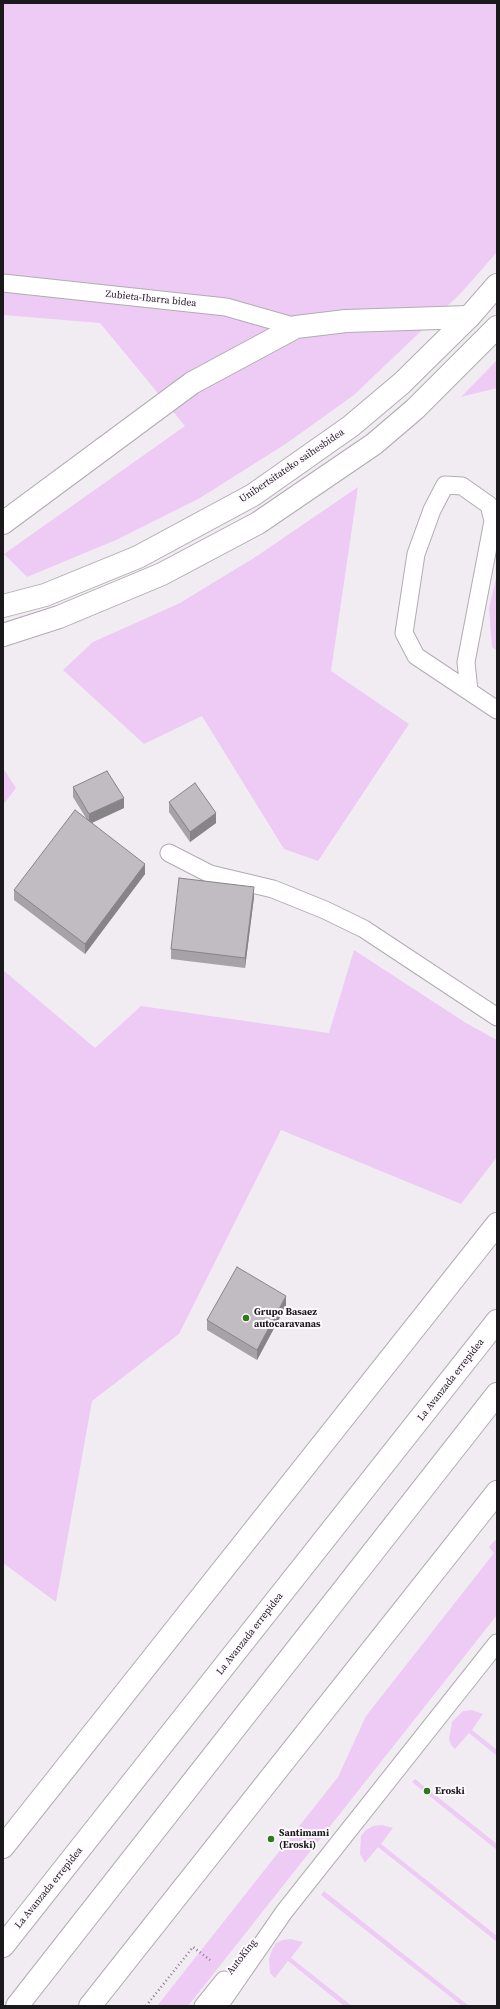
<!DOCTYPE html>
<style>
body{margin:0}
#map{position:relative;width:500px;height:2009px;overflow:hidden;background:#f1ecf2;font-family:"Source Serif 4",serif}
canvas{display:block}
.frame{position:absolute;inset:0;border:4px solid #1b191b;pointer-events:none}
</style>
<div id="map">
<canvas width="500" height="2009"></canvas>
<div class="frame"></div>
</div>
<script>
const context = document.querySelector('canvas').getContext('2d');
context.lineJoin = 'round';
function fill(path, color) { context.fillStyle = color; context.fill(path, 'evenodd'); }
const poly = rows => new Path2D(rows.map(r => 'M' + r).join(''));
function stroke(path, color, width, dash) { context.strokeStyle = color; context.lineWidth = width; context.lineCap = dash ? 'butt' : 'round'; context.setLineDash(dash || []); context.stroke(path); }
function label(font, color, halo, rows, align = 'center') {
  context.font = font + ' "Source Serif 4",serif'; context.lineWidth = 4; context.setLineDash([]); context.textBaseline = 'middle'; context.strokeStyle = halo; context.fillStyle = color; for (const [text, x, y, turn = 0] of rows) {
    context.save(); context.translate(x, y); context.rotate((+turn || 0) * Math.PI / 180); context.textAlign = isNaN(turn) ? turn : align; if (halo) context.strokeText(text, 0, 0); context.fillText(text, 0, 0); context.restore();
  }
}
const green = poly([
 [3,3,497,3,497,252,462,292,354,395,287,443,200,498,116,540,27,577,4,554,185,426,100,323,3,315],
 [497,360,497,388,461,397],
 [358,487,331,671,409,724,318,861,284,849,202,716,144,744,63,670,93,642,180,603,257,556],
 [497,574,497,651,492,647,489,608],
 [3,768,16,788,3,805],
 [354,950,466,1023,497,1040,497,1157,461,1204,281,1130,179,1334,92,1401,56,1602,3,1563,3,970,95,1048,141,1006,329,1033],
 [497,1538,497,1615,188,2006,157,2006,338,1777,366,1716,494,1553,489,1547],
 [472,1710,483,1714,472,1730,497,1750,497,1756,469,1733,455,1749,451,1745,449,1739,452,1722,463,1711],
 [415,1779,497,1844,497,1850,412,1782],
 [382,1825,393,1828,381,1844,497,1936,497,1942,378,1847,365,1863,360,1854,361,1836,366,1830,373,1826],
 [324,1891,469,2006,462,2006,321,1895],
 [291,1939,303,1942,291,1958,352,2006,344,2006,288,1961,275,1978,270,1973,269,1959,272,1950,276,1943,283,1940]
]);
const path = poly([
 [146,2006,193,1947,210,1960]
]);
const lane = poly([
 [3,283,226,307,296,327],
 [469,691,466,662,493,521,489,505,462,486,445,485,432,510,416,554,404,633,416,656,497,710],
 [169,853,210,874,273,889,325,910,364,929,497,1017],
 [203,2006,224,1980],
 [219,2006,284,1912,497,1643]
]);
const street = poly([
 [3,523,192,383,296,327,346,321,469,317]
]);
const primary = poly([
 [3,606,45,595,138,557,253,495,351,426,402,383,469,317,497,285],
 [3,635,59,617,162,574,258,523,374,444,415,409,497,327],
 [3,1847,497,1224],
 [90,2006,497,1492]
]);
const highway = poly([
 [3,1946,497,1321],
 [17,2006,497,1394]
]);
const wall = poly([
 [73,787,124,808,92,823,145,874,85,954,14,900,14,890,86,818,73,797],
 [169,802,216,823,190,842,169,812],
 [254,897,245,968,171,959,171,949],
 [286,1306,257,1360,207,1330,207,1320]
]);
const shadedWall = poly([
 [124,798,124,808,89,824,89,814],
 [216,813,216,823,190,842,190,832],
 [145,864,145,874,85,954,85,944],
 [254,887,254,897,245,968,245,958],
 [286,1296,286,1306,257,1360,257,1350]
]);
const building = poly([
 [107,771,124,798,89,814,73,787,107,771],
 [195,783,216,813,190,832,169,802,195,783],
 [75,810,145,864,85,944,14,890,75,810],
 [179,878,254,887,245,958,171,949,179,878],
 [237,1267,286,1296,257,1350,207,1320,237,1267]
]);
const markers = [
 [246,1318,4,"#2e781e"],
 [427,1791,4,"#2e781e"],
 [271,1839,4,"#2e781e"]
];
const streetNames = [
 ["Zubieta-Ibarra bidea",151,299,6],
 ["Unibertsitateko saihesbidea",292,466,-34],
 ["La Avanzada errepidea",451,1380,-52],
 ["La Avanzada errepidea",250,1634,-52],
 ["La Avanzada errepidea",49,1888,-51],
 ["AutoKing",242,1957,-52]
];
const poiNames = [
 ["Grupo Basaez",254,1312],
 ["autocaravanas",254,1324],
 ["Eroski",435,1791],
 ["Santimami",279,1833],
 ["(Eroski)",279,1845]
];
fill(green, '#eecbf5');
stroke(lane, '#b1acb2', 19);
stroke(street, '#b1acb2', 24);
stroke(primary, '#b1acb2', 24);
stroke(highway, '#b1acb2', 24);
stroke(path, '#827e82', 2.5, [1, 3]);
stroke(lane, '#fff', 17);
stroke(street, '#fff', 22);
stroke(primary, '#fff', 22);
stroke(highway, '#fff', 22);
fill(wall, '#a6a2a7');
fill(shadedWall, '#878488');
fill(building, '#c1bcc2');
stroke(building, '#878488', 1);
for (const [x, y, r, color] of markers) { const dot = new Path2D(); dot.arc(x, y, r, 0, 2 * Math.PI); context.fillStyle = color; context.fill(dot); stroke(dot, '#fef9ff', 1.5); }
label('10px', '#1b191b', '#fef9ff', streetNames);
label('bold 10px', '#1b191b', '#fef9ff', poiNames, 'left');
</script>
